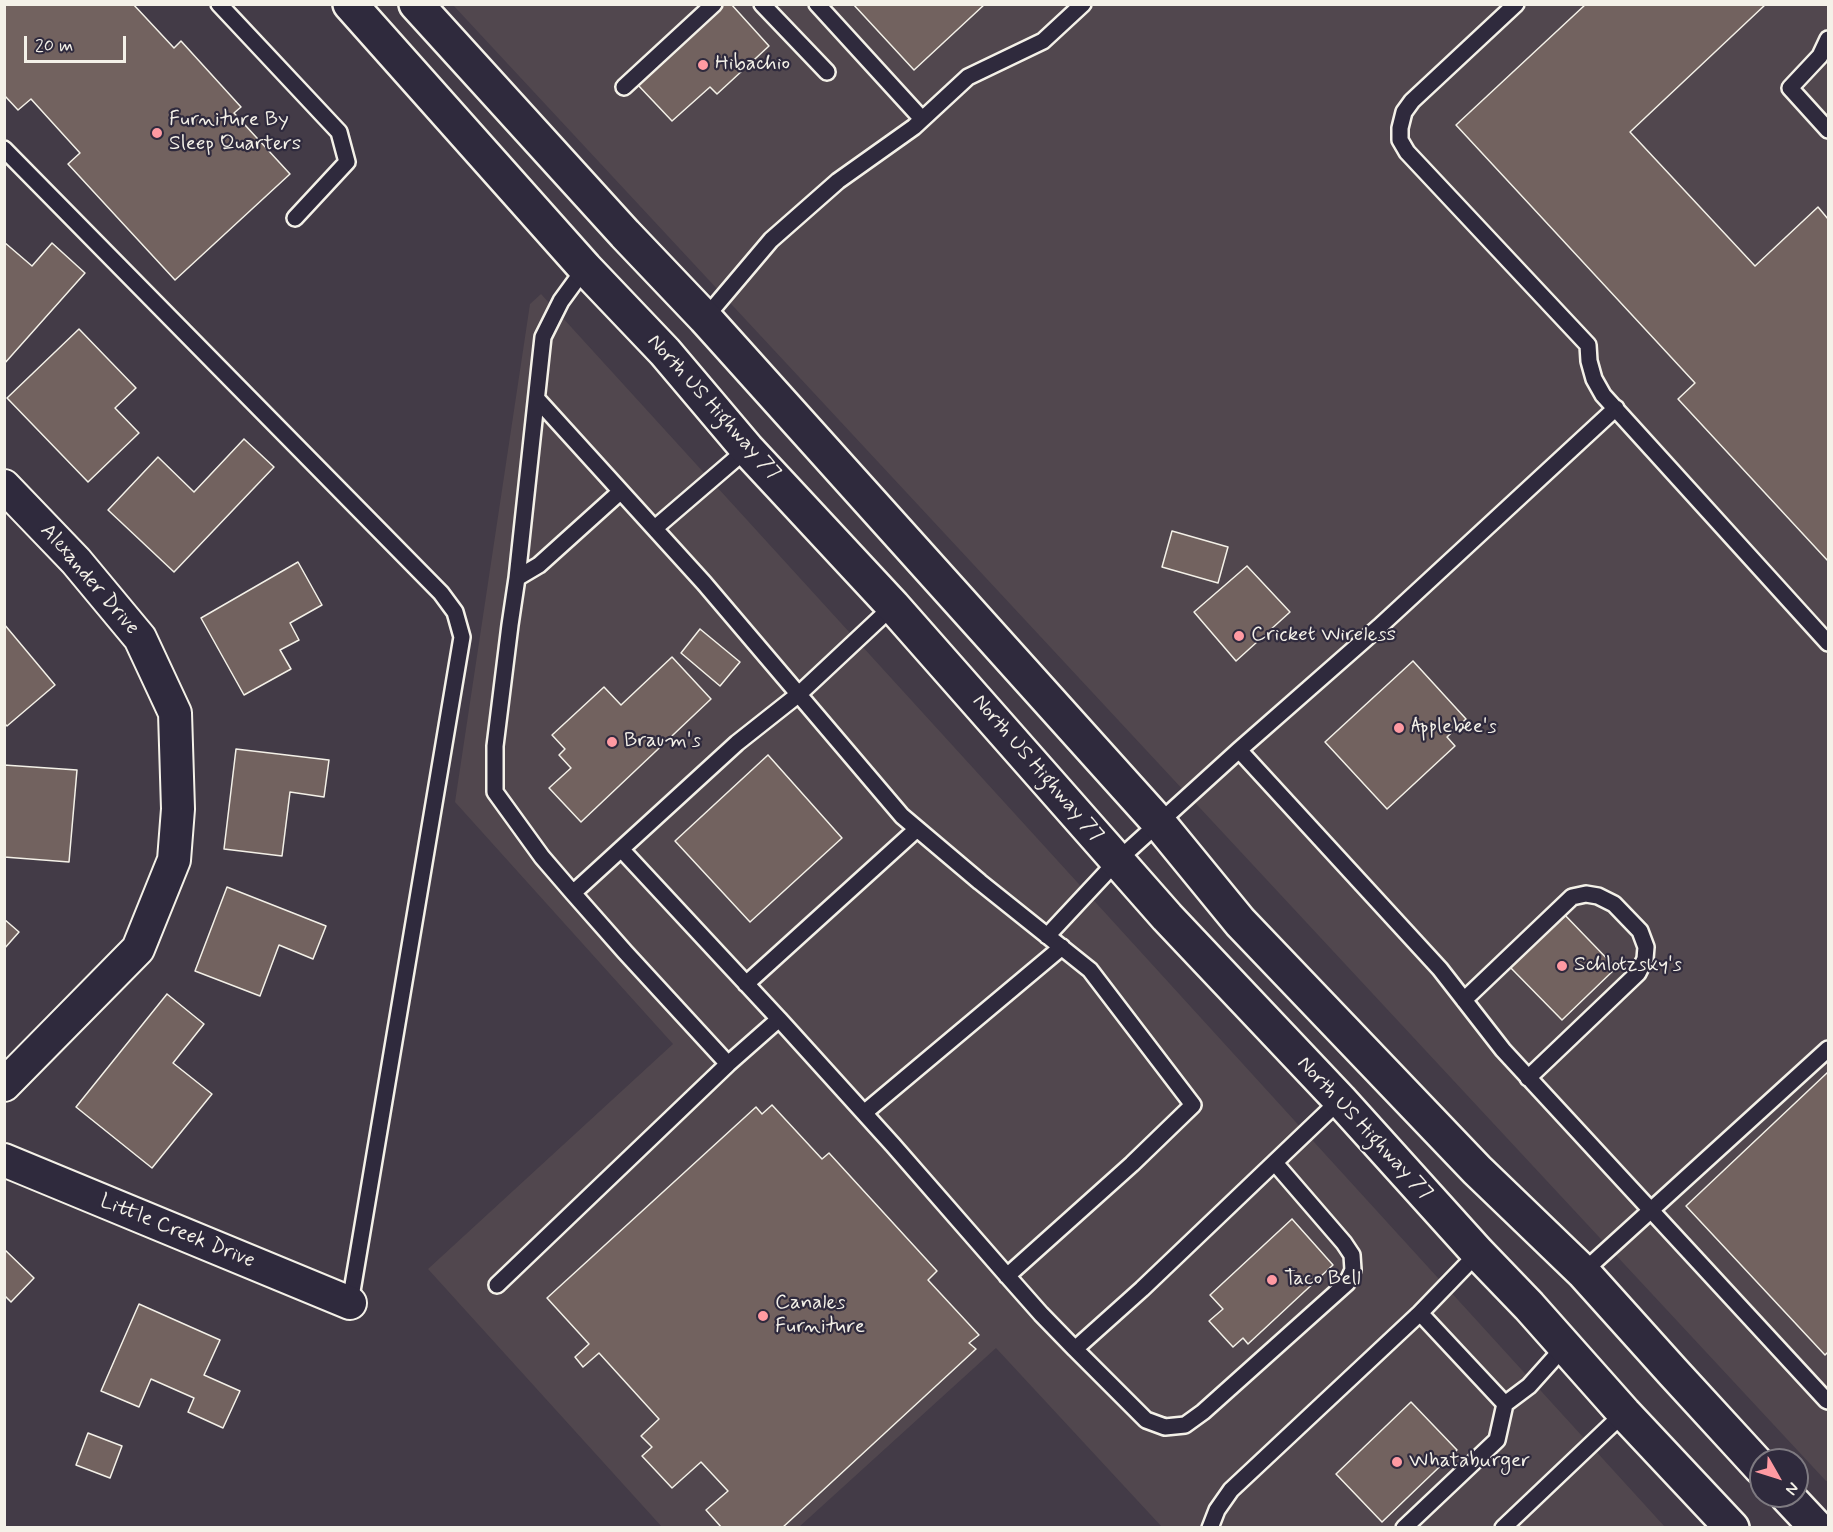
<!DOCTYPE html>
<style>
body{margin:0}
#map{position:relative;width:1833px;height:1532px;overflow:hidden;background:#433b47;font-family:Mynerve,sans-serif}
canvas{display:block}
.frame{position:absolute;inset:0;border:6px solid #f4f1e8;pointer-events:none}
.north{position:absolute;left:1749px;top:1448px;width:60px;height:60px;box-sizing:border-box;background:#2f2a3d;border:2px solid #7e7a81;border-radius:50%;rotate:129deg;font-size:16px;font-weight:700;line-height:24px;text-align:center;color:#f4f1e8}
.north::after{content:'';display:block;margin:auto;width:21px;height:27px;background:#ff9aa2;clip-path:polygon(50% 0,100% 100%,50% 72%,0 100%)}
.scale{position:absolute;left:24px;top:36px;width:102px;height:27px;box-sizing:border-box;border:3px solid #f4f1e8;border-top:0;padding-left:8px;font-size:18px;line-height:21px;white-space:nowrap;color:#f4f1e8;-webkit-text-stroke:4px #2f2a3d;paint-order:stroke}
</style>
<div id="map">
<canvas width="1833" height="1532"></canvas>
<div class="frame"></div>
<div class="north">N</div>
<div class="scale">20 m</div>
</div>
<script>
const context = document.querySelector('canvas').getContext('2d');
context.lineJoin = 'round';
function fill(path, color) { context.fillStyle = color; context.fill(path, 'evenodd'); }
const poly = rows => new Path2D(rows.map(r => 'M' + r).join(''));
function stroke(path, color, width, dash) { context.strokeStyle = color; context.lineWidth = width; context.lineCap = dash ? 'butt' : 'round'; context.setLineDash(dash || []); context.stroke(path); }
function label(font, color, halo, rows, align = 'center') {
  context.font = font + ' Mynerve,sans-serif'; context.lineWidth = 4.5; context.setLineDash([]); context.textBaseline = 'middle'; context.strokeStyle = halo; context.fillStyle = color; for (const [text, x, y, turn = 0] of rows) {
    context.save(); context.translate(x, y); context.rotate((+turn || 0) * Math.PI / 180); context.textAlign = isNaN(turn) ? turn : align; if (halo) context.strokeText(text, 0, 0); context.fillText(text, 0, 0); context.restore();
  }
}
const built = poly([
 [453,5,1828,5,1828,1481,1826,1481],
 [541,294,1665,1527,1162,1527,996,1348,799,1527,662,1527,428,1269,673,1044,455,802,530,304]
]);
const building = poly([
 [4,4,133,4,174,48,181,41,241,107,234,113,290,174,175,280,68,164,80,153,31,99,18,110,4,95,4,4],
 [723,4,731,4,769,46,717,94,710,87,672,121,637,84,723,4],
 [853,4,985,4,914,70,853,4],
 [1586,4,1766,4,1630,132,1755,266,1818,207,1828,219,1828,561,1678,399,1695,383,1456,125,1586,4],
 [4,242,32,266,52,243,85,273,4,364,4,242],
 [79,329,136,388,115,408,139,433,88,482,7,398,79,329],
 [244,439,274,467,174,572,108,510,158,457,194,492,244,439],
 [1172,531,1228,547,1218,583,1162,567,1172,531],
 [298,562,322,605,290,623,299,640,280,650,291,669,244,695,201,618,298,562],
 [1247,566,1290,612,1236,661,1194,612,1247,566],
 [4,624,55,685,7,726,4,723,4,624],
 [700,629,740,662,720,686,681,653,700,629],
 [672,657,711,699,581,822,549,788,571,768,559,755,565,749,552,735,604,687,621,705,672,657],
 [1413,661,1466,719,1447,737,1455,746,1387,809,1325,742,1413,661],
 [236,749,329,760,324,797,290,792,282,856,224,849,236,749],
 [768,755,842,838,750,922,675,841,768,755],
 [4,765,77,770,69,862,4,857,4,765],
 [227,887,326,926,313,959,279,945,260,996,195,971,227,887],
 [1561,911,1616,968,1562,1020,1507,964,1561,911],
 [4,919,19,932,4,949,4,919],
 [167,994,204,1024,173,1063,212,1094,152,1168,76,1107,167,994],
 [1828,1072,1828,1352,1825,1355,1686,1206,1828,1072],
 [772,1105,822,1159,829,1153,937,1271,928,1280,979,1335,969,1343,976,1349,782,1528,722,1528,706,1510,728,1491,701,1462,672,1488,642,1456,652,1447,641,1436,659,1419,599,1353,583,1367,575,1357,589,1344,547,1298,756,1107,762,1114,772,1105],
 [1292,1219,1333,1265,1248,1344,1243,1338,1233,1347,1209,1321,1223,1309,1210,1295,1292,1219],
 [4,1249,34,1278,11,1302,4,1295,4,1249],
 [139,1304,220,1340,204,1375,240,1391,223,1428,188,1412,194,1398,151,1379,139,1407,101,1391,139,1304],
 [1411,1402,1457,1450,1382,1522,1336,1474,1411,1402],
 [88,1433,122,1446,110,1478,76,1465,88,1433]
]);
const lane = poly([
 [219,4,339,132,347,162,295,218],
 [762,4,827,72],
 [817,4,922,119],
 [1516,4,1412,101,1404,112,1400,128,1400,140,1407,152,1588,345,1589,361,1594,379,1603,395,1828,643],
 [1828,39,1820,56,1790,88,1828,130],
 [624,87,714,4],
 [4,149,441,593,455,612,462,637,350,1303],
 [705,318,771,240,838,181,914,127,968,77,1043,41,1083,4],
 [537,399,704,583,902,816,980,882,1090,970,1193,1105,1132,1164,1007,1276],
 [655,528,747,449],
 [517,578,539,565,620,492],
 [1239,750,1440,969,1503,1050,1826,1400,1828,1401],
 [621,849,779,1019],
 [573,893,737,743,799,694,893,606],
 [1047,936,1118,860,1239,750,1379,627,1616,408],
 [746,984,917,829],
 [1464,1000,1572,897,1586,894,1598,896,1614,904,1640,931,1646,947,1645,959,1638,973,1528,1078],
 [728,1064,779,1019,893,1145,1003,1271,1041,1314,1075,1349,1142,1289,1340,1100],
 [864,1113,1062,947],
 [1583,1272,1828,1049],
 [497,1285,728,1064,625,952,573,893,542,857,495,792,495,746,510,625,517,578,543,337,561,301,585,268],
 [1420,1313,1505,1404],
 [1075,1349,1146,1420,1165,1427,1185,1425,1203,1412,1347,1283,1353,1270,1352,1255,1344,1243,1275,1163],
 [1210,1528,1217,1510,1231,1490,1420,1313,1478,1253],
 [1404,1528,1497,1440,1505,1404,1529,1386,1564,1347],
 [1503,1528,1624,1413]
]);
const street = poly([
 [4,486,76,561,140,638,175,713,178,809,174,860,138,949,4,1085],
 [4,1160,350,1303]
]);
const primary = poly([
 [350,4,585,268,665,352,747,449,893,606,1167,917,1340,1100,1478,1253,1529,1306,1624,1413,1732,1528],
 [416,4,625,234,705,318,1159,823,1240,922,1477,1170,1583,1272,1672,1371,1761,1468],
 [1787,1496,1817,1528]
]);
const markers = [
 [703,65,6,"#ff9aa2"],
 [157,133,6,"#ff9aa2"],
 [1239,636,6,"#ff9aa2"],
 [1399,728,6,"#ff9aa2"],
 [612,742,6,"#ff9aa2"],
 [1562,966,6,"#ff9aa2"],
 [1272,1280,6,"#ff9aa2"],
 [763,1316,6,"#ff9aa2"],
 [1397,1462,6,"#ff9aa2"]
];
const poiNames = [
 ["Hibachio",715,65],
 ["Furniture By",169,121],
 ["Sleep Quarters",169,145],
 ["Cricket Wireless",1251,636],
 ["Applebee's",1411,728],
 ["Braum's",624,742],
 ["Schlotzsky's",1574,966],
 ["Taco Bell",1284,1280],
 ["Canales",775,1304],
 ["Furniture",775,1328],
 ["Whataburger",1409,1462]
];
const streetNames = [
 ["North US Highway 77",713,408,48],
 ["Alexander Drive",89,580,49],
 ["North US Highway 77",1037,769,49],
 ["North US Highway 77",1364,1129,47],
 ["Little Creek Drive",177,1232,22]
];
fill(built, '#51474e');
fill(building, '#72625f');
stroke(building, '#f4f1e8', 1.5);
stroke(lane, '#f4f1e8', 20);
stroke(street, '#f4f1e8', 36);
stroke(primary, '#f4f1e8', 38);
stroke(lane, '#2f2a3d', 15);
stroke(street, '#2f2a3d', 32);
stroke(primary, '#2f2a3d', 33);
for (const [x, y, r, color] of markers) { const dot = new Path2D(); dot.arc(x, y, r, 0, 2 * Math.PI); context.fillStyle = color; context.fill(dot); stroke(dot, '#2f2a3d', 2); }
label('21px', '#f4f1e8', '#2f2a3d', poiNames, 'left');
label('21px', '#f4f1e8', '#2f2a3d', streetNames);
</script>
